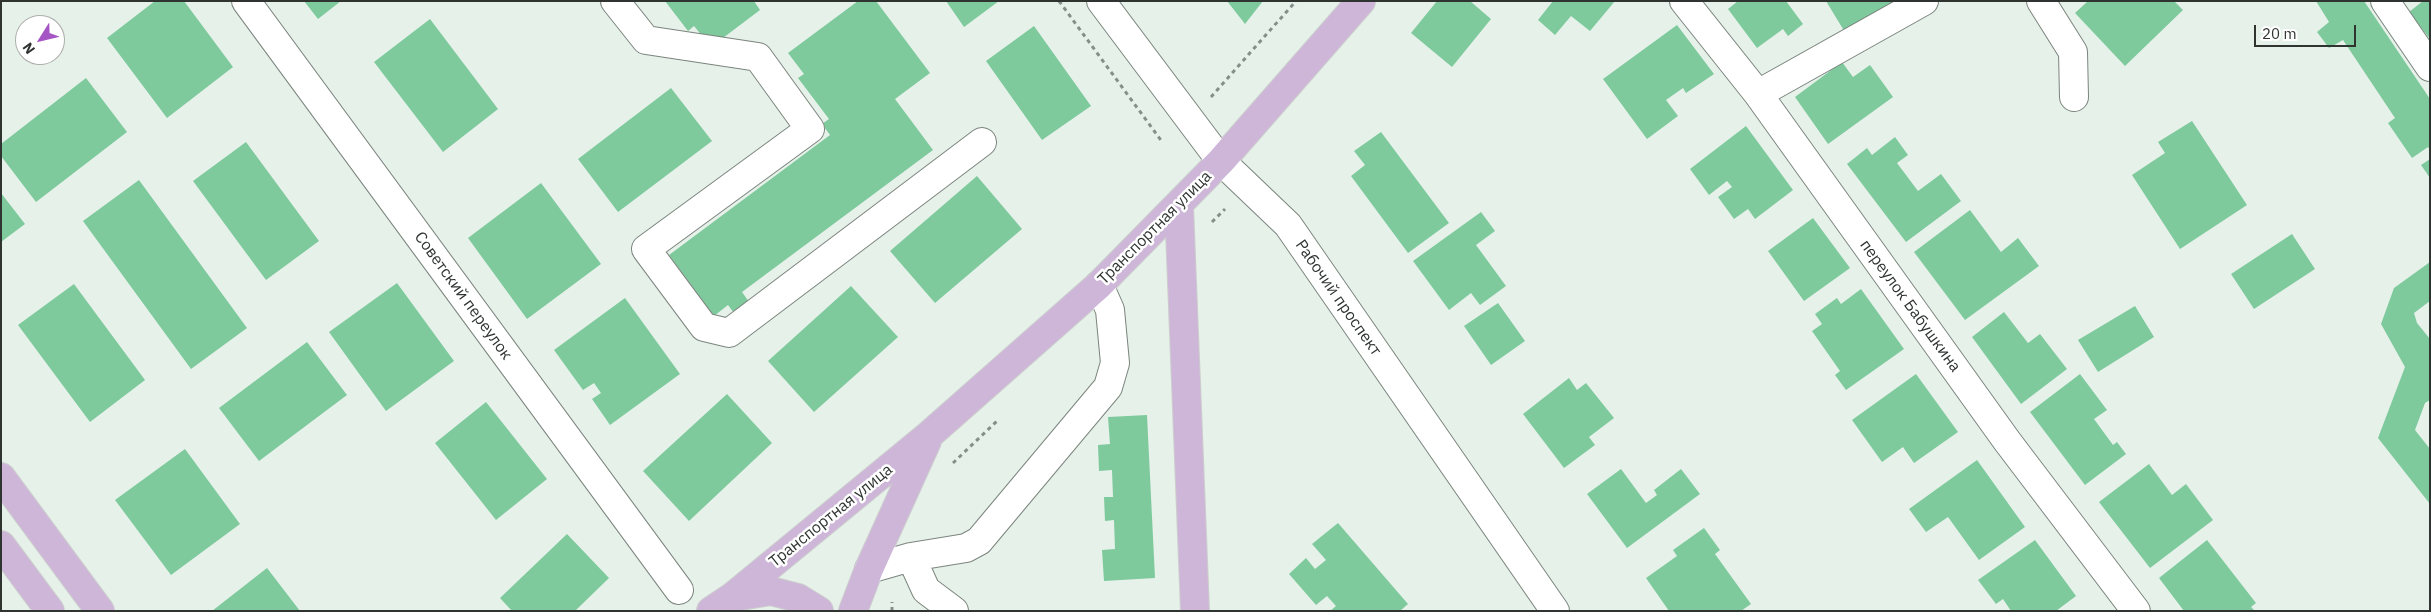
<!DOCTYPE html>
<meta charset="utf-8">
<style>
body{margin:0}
#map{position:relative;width:2431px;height:612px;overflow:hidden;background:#e6f1ea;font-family:"IBM Plex Sans",sans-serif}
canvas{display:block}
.frame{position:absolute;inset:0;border:2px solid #2f3431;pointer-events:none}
.north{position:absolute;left:15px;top:15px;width:50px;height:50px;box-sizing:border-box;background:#fff;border:1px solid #acaead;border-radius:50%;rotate:234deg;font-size:14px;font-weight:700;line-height:20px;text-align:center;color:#2f3431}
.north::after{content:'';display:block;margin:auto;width:18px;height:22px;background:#a655c5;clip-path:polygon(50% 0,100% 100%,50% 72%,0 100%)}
.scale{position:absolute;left:2254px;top:25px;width:102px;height:22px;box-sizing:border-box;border:2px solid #2f3431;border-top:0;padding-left:6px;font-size:15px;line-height:18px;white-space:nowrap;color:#2f3431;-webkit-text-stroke:4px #fff;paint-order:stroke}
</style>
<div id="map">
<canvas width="2431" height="612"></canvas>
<div class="frame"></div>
<div class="north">N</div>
<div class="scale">20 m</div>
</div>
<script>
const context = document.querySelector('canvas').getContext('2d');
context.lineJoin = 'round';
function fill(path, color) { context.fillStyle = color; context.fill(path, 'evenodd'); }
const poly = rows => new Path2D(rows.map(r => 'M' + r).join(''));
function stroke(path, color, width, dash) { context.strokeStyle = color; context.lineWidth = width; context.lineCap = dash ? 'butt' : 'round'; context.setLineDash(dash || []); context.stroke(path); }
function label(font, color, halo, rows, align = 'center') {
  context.font = font + ' "IBM Plex Sans",sans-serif'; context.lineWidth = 5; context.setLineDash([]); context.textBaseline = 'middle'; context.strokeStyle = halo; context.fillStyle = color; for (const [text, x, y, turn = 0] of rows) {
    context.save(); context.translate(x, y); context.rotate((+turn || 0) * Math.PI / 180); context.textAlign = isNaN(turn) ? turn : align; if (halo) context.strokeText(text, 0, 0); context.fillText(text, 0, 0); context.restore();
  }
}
const building = poly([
 [155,1,184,1,233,67,167,118,107,38],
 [304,1,341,1,318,19],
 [665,1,754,1,760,10,711,47,694,26,688,31],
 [858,1,876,1,930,73,895,99,933,150,742,292,752,306,737,317,728,305,714,316,669,255,830,135,822,124,829,119,798,78,804,74,788,53],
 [946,1,999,1,964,27],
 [1227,1,1263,1,1245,24],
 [1437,1,1470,1,1491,19,1452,67,1411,33],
 [1553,1,1615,1,1590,31,1571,16,1555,35,1538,20],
 [1738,1,1786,1,1803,24,1788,36,1783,29,1757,48,1728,9],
 [1826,1,1901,1,1846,34],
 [2088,1,2174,1,2183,10,2125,66,2075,13],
 [2316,1,2364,1,2430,99,2430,150,2428,147,2412,158,2388,123,2395,118,2343,40,2329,48,2317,32,2329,22],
 [2423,1,2430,1,2430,39,2409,12],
 [430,19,498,109,443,152,374,62],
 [1677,25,1714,74,1686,93,1683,88,1666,100,1678,116,1647,139,1603,79],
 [1034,26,1091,106,1042,140,986,61],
 [1842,62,1853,77,1870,65,1893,97,1828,144,1795,97],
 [86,78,127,132,36,202,1,156,1,144],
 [671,88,712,141,618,212,578,159],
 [2192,121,2247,205,2180,249,2132,175,2165,153,2158,142],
 [1746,126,1793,190,1755,219,1748,209,1734,219,1718,197,1732,187,1727,181,1709,195,1690,169],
 [1381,132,1449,223,1408,253,1351,176,1365,165,1354,151],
 [1895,137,1908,155,1897,163,1918,191,1941,174,1961,201,1906,242,1847,164,1867,148,1872,155],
 [246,142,319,241,266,280,193,181],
 [2430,159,2430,178,2421,165],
 [977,176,1022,229,935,303,890,251],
 [139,180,247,328,191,369,83,221],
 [541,183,601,264,527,319,468,238],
 [1,193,25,224,1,242],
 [1970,210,2001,252,2018,238,2039,266,1965,320,1914,252],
 [1481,212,1495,231,1476,245,1506,286,1480,305,1471,293,1449,310,1413,261],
 [1813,218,1850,268,1804,301,1768,251],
 [2292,234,2315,269,2254,309,2231,274],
 [2430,262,2430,301,2414,313,2417,323,2430,339,2430,400,2425,403,2415,430,2430,449,2430,504,2378,438,2405,367,2381,324,2394,288],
 [397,283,454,361,386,411,329,332],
 [74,284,145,380,90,422,18,325],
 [851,286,898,337,814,412,768,361],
 [1861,289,1904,349,1846,390,1835,375,1840,371,1812,331,1822,324,1815,314,1837,298,1841,304],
 [625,298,680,374,610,425,592,399,601,393,594,383,583,390,554,350],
 [1498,303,1525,341,1491,365,1464,326],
 [2135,306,2154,337,2098,372,2078,340],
 [2004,312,2028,343,2040,334,2067,369,2021,404,1972,337],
 [307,342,347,395,259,461,219,408],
 [1916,374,1958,432,1914,463,1903,447,1882,462,1852,420],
 [2080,374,2107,410,2094,419,2113,445,2117,442,2126,454,2085,485,2030,412],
 [1569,378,1577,390,1586,383,1614,418,1589,437,1595,445,1564,468,1523,414],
 [727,394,772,443,689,521,643,471],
 [486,402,547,479,496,520,435,443],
 [1147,415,1155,578,1104,581,1102,550,1115,549,1114,520,1105,521,1104,497,1113,497,1112,470,1099,471,1098,445,1110,444,1108,417],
 [185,449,240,524,171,575,115,500],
 [1977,460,2025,527,1979,560,1948,517,1926,532,1909,509],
 [2149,464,2172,495,2186,484,2213,520,2150,568,2099,502],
 [1621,469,1646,503,1657,495,1654,490,1681,469,1700,494,1627,548,1587,494],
 [1338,523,1408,604,1400,611,1330,611,1336,606,1327,596,1316,605,1289,574,1306,558,1315,569,1326,560,1312,544],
 [1704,528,1720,550,1715,554,1751,604,1741,611,1669,611,1646,578,1677,556,1673,550],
 [567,534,609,578,575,611,512,611,500,598],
 [2035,540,2076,596,2056,611,2011,611,2003,599,1996,604,1978,580],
 [2207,540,2256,603,2251,607,2255,611,2184,611,2159,578],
 [267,568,300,611,212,611]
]);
const path = poly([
 [1059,1,1163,143],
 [1211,97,1296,1],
 [1212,222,1225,209],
 [953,463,997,421],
 [892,611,892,602]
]);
const minor = poly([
 [246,1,679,590],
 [615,1,646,40,758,57,810,129,646,249,704,327,729,333,982,142],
 [1101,1,1221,161,1288,225,1555,611],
 [1684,1,1758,94,2007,441,2136,611],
 [2041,1,2073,52,2074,97],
 [2385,1,2430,67],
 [1758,94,1924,1],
 [911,557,926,590,954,611],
 [869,569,911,557,966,548,979,541,1108,387,1115,363,1110,310,1099,285]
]);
const major = poly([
 [1179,206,1195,611],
 [1,477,100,611],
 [1,545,50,611],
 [734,597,771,591,798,598,819,611],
 [711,611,732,597,929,435,1099,285,1221,161,1361,1],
 [853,611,869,569,927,441]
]);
const streetNames = [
 ["Транспортная улица",1155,228,-45],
 ["Советский переулок",463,296,54],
 ["Рабочий проспект",1338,298,55],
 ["переулок Бабушкина",1910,306,54],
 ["Транспортная улица",831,516,-39]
];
fill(building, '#7eca9d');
stroke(minor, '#7b857e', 30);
stroke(major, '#cdcece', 30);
stroke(path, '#868e89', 3, [4, 4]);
stroke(minor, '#fff', 28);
stroke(major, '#ceb6d8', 28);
label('16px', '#2f3431', '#fff', streetNames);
</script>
